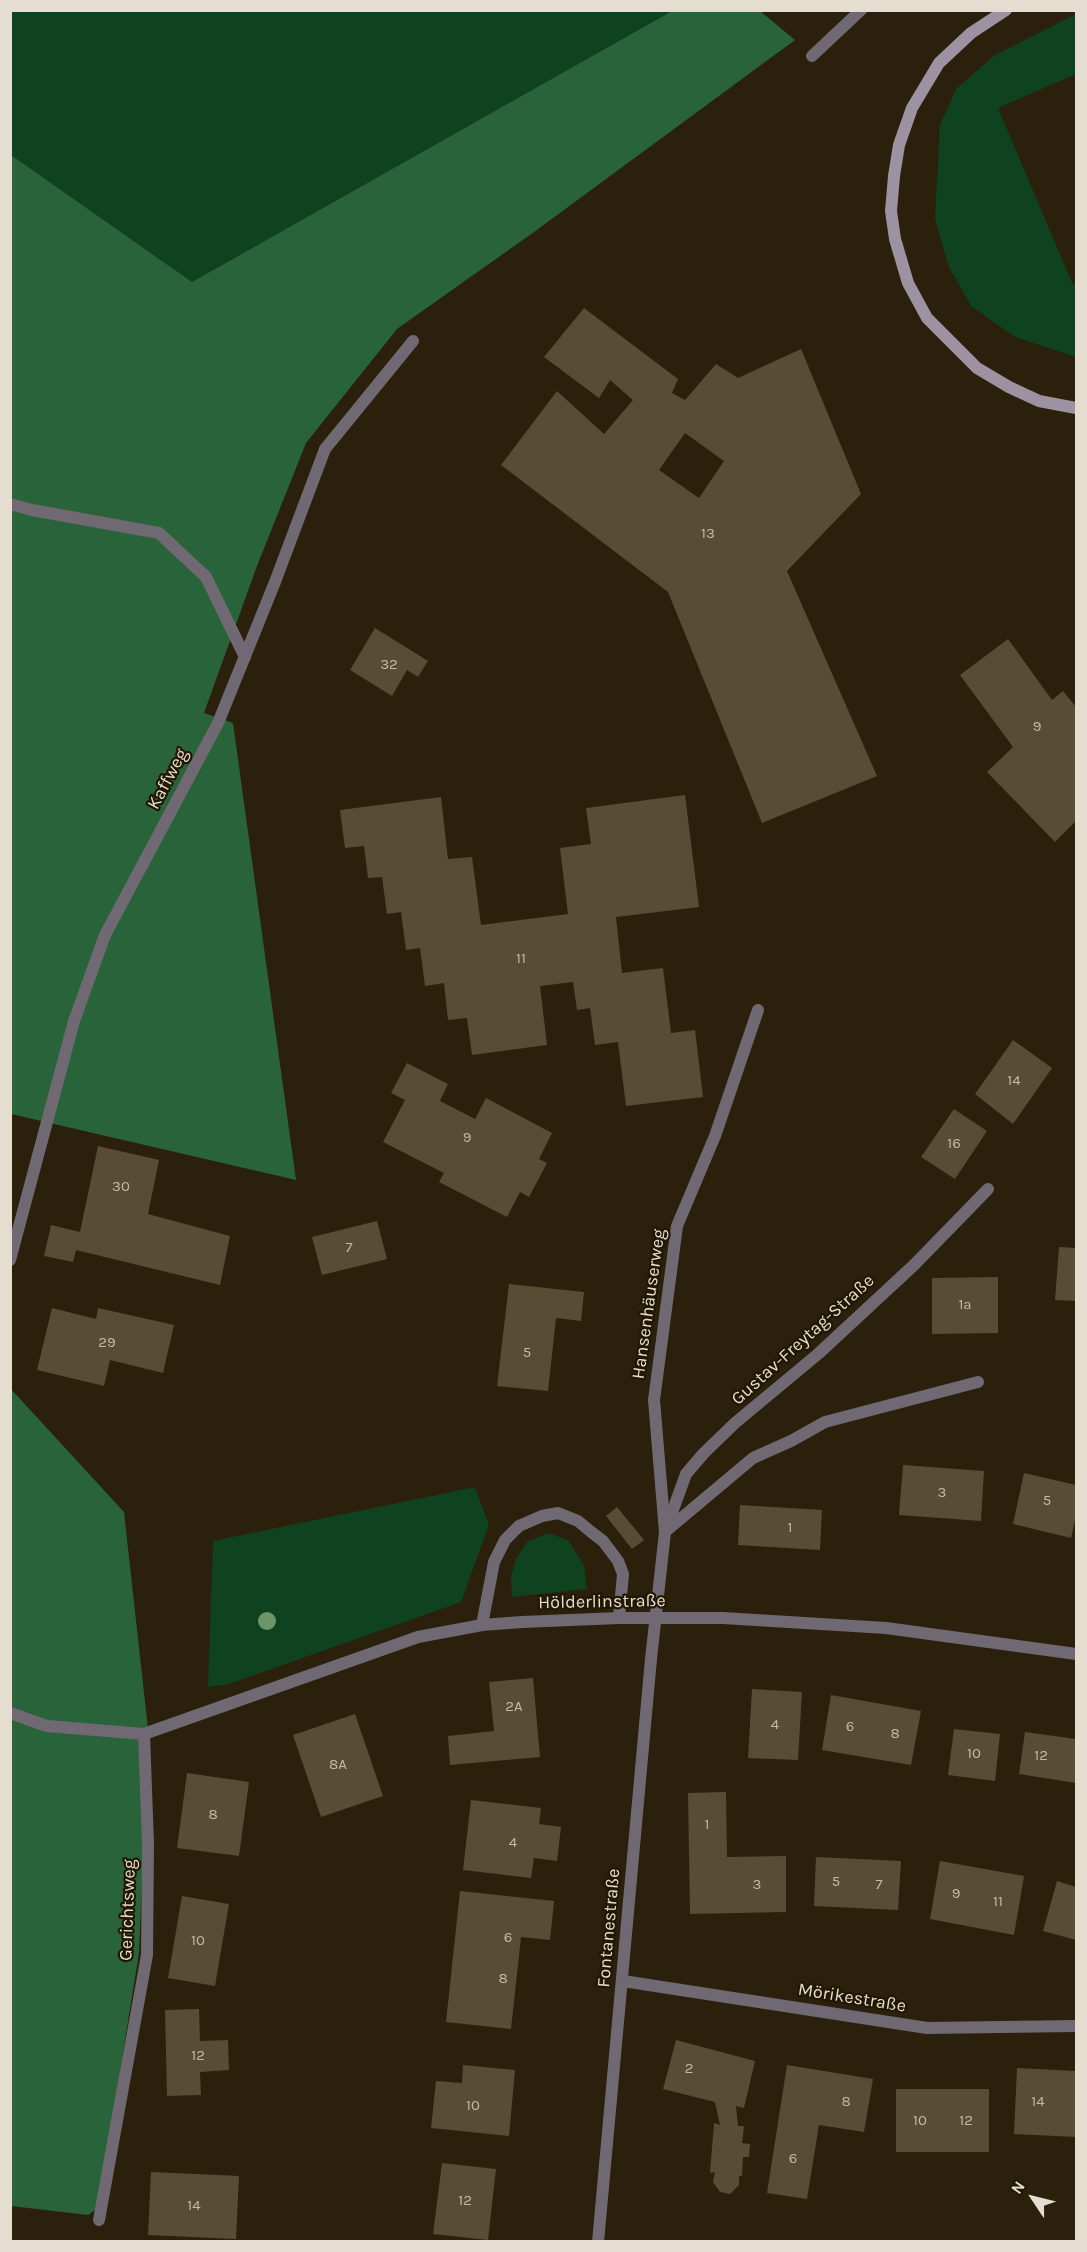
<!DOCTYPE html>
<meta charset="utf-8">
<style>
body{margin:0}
#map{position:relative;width:1087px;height:2252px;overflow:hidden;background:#2b200b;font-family:Karla,sans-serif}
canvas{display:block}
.frame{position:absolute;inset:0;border:12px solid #e4ddd0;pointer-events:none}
.north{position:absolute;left:1003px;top:2168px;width:60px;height:60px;-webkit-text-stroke:4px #211703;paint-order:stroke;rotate:305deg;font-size:16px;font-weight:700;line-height:24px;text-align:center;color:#e4ddd0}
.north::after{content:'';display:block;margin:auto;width:21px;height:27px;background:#e4ddd0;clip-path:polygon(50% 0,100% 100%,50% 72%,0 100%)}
</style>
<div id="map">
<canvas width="1087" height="2252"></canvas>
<div class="frame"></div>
<div class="north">N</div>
</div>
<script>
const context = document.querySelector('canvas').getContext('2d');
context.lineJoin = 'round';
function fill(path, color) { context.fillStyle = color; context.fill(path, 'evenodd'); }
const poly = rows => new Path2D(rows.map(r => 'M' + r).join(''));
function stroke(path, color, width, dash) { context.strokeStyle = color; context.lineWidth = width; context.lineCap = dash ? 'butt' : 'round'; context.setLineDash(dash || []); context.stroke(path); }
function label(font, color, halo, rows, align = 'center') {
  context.font = font + ' Karla,sans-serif'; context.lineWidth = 4.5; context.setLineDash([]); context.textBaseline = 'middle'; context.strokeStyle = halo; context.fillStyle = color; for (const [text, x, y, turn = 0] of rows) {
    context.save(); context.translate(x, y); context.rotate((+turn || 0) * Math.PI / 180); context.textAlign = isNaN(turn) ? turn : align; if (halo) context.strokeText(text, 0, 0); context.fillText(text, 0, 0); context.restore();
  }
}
const green = poly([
 [11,11,672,11,192,282,11,155],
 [1076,14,1076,74,998,108,1073,285,1076,284,1076,357,1015,337,971,306,949,267,935,219,940,125,956,89,995,55],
 [475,1487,489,1525,461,1602,229,1684,208,1687,213,1541],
 [549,1533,569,1541,584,1566,587,1589,512,1597,511,1576,516,1559,527,1542]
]);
const forest = poly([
 [672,11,760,11,795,40,534,232,397,329,306,443,257,566,204,713,233,723,296,1180,11,1114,11,155,192,282],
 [10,1388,124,1512,148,1729,139,1953,98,2208,88,2215,11,2206]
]);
const building = poly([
 [584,308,678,379,672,393,685,400,716,364,738,378,801,349,861,494,787,571,877,776,762,823,668,592,501,465,557,391,604,434,633,400,610,380,599,398,544,357],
 [685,433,724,461,699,498,659,470],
 [375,628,428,661,418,677,407,670,392,696,350,670],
 [1008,639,1052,700,1063,691,1076,707,1076,821,1055,842,987,772,1013,747,960,675],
 [685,795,699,907,616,917,622,973,663,968,671,1033,695,1030,703,1097,626,1106,618,1042,595,1045,590,1008,577,1010,573,982,540,986,547,1045,472,1055,467,1018,448,1020,444,983,425,986,420,948,406,950,401,912,387,914,382,877,368,878,364,846,345,848,340,810,441,797,448,859,472,857,481,925,568,914,560,848,591,844,586,808],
 [1013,1040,1052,1068,1013,1124,975,1094],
 [407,1063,448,1084,440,1101,475,1119,486,1098,552,1133,539,1159,547,1163,529,1197,520,1192,507,1217,439,1182,444,1173,383,1142,405,1100,391,1093],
 [954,1109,987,1131,955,1179,921,1157],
 [98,1146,159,1160,148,1214,230,1236,220,1285,76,1250,73,1262,44,1256,51,1225,80,1232],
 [377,1221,387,1259,322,1275,312,1237],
 [1059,1247,1076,1248,1076,1301,1055,1300],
 [998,1277,998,1333,932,1334,932,1278],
 [509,1284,584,1292,581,1321,556,1318,548,1391,497,1386],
 [52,1308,96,1319,98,1308,174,1325,163,1373,110,1360,104,1386,37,1370],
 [903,1465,984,1471,981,1521,899,1515],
 [1024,1473,1076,1485,1076,1516,1071,1538,1013,1524],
 [740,1505,822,1510,820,1550,738,1545],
 [617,1507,644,1540,632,1549,606,1516],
 [533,1678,540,1757,450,1765,448,1736,494,1731,489,1682],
 [752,1689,802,1692,798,1760,748,1758],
 [831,1695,921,1711,911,1765,822,1750],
 [355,1714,383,1796,321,1817,293,1735],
 [954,1729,1000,1734,995,1781,948,1775],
 [1025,1732,1076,1739,1076,1783,1019,1774],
 [187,1773,249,1782,239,1856,177,1848],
 [726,1792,727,1857,786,1856,786,1912,690,1914,688,1793],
 [471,1800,541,1808,539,1824,561,1827,557,1861,534,1858,531,1878,463,1870],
 [816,1857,901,1861,898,1910,814,1906],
 [940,1861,1024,1876,1014,1935,930,1919],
 [1057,1881,1076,1887,1076,1940,1043,1931],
 [460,1891,554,1901,550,1940,521,1937,511,2029,446,2022],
 [182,1896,229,1904,215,1986,168,1978],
 [199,2009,200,2041,228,2040,229,2070,200,2072,201,2095,167,2096,165,2010],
 [676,2040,755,2061,744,2108,736,2106,738,2126,744,2126,742,2143,750,2144,749,2157,743,2157,742,2176,739,2176,739,2185,730,2194,720,2192,713,2182,715,2172,710,2173,714,2123,720,2125,715,2102,663,2089],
 [463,2065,515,2070,509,2136,431,2128,436,2081,462,2083],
 [787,2065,873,2079,864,2132,819,2125,807,2199,767,2193],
 [1017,2068,1076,2071,1076,2137,1014,2134],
 [896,2089,989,2089,989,2152,896,2152],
 [442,2163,496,2169,488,2240,433,2234],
 [151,2172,239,2176,236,2239,148,2235]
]);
const service = poly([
 [812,56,861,10],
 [10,504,32,510,159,533,206,577,245,657],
 [666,1531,753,1458,791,1441,825,1422,978,1382],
 [665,1532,686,1474,703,1454,735,1423,818,1354,914,1265,988,1189],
 [482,1625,494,1562,505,1540,519,1526,542,1516,558,1513,578,1521,590,1531,603,1541,618,1561,623,1574,619,1618]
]);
const minor = poly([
 [10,1260,74,1021,105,935,218,723,275,582,325,449,413,341],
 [10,1713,47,1726,144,1734,418,1637,482,1625,522,1622,619,1618,723,1618,886,1628,1076,1654],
 [623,1981,927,2028,1076,2026],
 [99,2220,147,1955,148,1844,144,1734],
 [598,2242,651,1659,665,1532,654,1400,677,1226,715,1136,758,1010]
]);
const secondary = poly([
 [1006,10,971,33,939,63,912,108,899,145,894,176,891,211,895,239,908,283,927,318,977,368,1009,387,1039,401,1076,408]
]);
const trees = [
 [267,1621]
];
const numberNames = [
 ["13",708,534],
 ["32",389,665],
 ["9",1037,727],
 ["11",521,959],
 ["14",1014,1081],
 ["9",467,1138],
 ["16",954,1144],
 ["30",121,1187],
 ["7",349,1248],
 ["1a",965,1305],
 ["29",107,1343],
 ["5",527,1353],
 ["3",942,1493],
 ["5",1047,1501],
 ["1",790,1528],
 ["2A",514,1707],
 ["4",775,1725],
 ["6",850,1727],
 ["8",895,1734],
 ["10",974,1754],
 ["12",1041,1756],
 ["8A",338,1765],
 ["8",213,1815],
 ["1",707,1825],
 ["4",513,1843],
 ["5",836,1882],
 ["3",757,1885],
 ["7",879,1885],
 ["9",956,1894],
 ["11",998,1902],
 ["6",508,1938],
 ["10",198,1941],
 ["8",503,1979],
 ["12",198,2056],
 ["2",689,2069],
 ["8",846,2102],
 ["14",1038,2102],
 ["10",473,2106],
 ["10",920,2121],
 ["12",966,2121],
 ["6",793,2159],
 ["12",465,2201],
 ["14",194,2206]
];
const streetNames = [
 ["Kaffweg",168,779,-62],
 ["Hansenhäuserweg",649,1304,-82],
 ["Gustav-Freytag-Straße",803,1340,-42],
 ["Hölderlinstraße",602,1602,-1],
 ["Gerichtsweg",128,1910,-88],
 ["Fontanestraße",609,1928,-85],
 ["Mörikestraße",852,1998,9]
];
fill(green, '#0f4320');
fill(forest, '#29633a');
fill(building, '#584c35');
stroke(service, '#706973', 12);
stroke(minor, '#706973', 12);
stroke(secondary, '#9d92a2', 12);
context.fillStyle = '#6c9568';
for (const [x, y] of trees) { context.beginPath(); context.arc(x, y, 9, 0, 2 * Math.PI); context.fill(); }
label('15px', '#c1b9a9', null, numberNames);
label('18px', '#e4ddd0', '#211703', streetNames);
</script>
